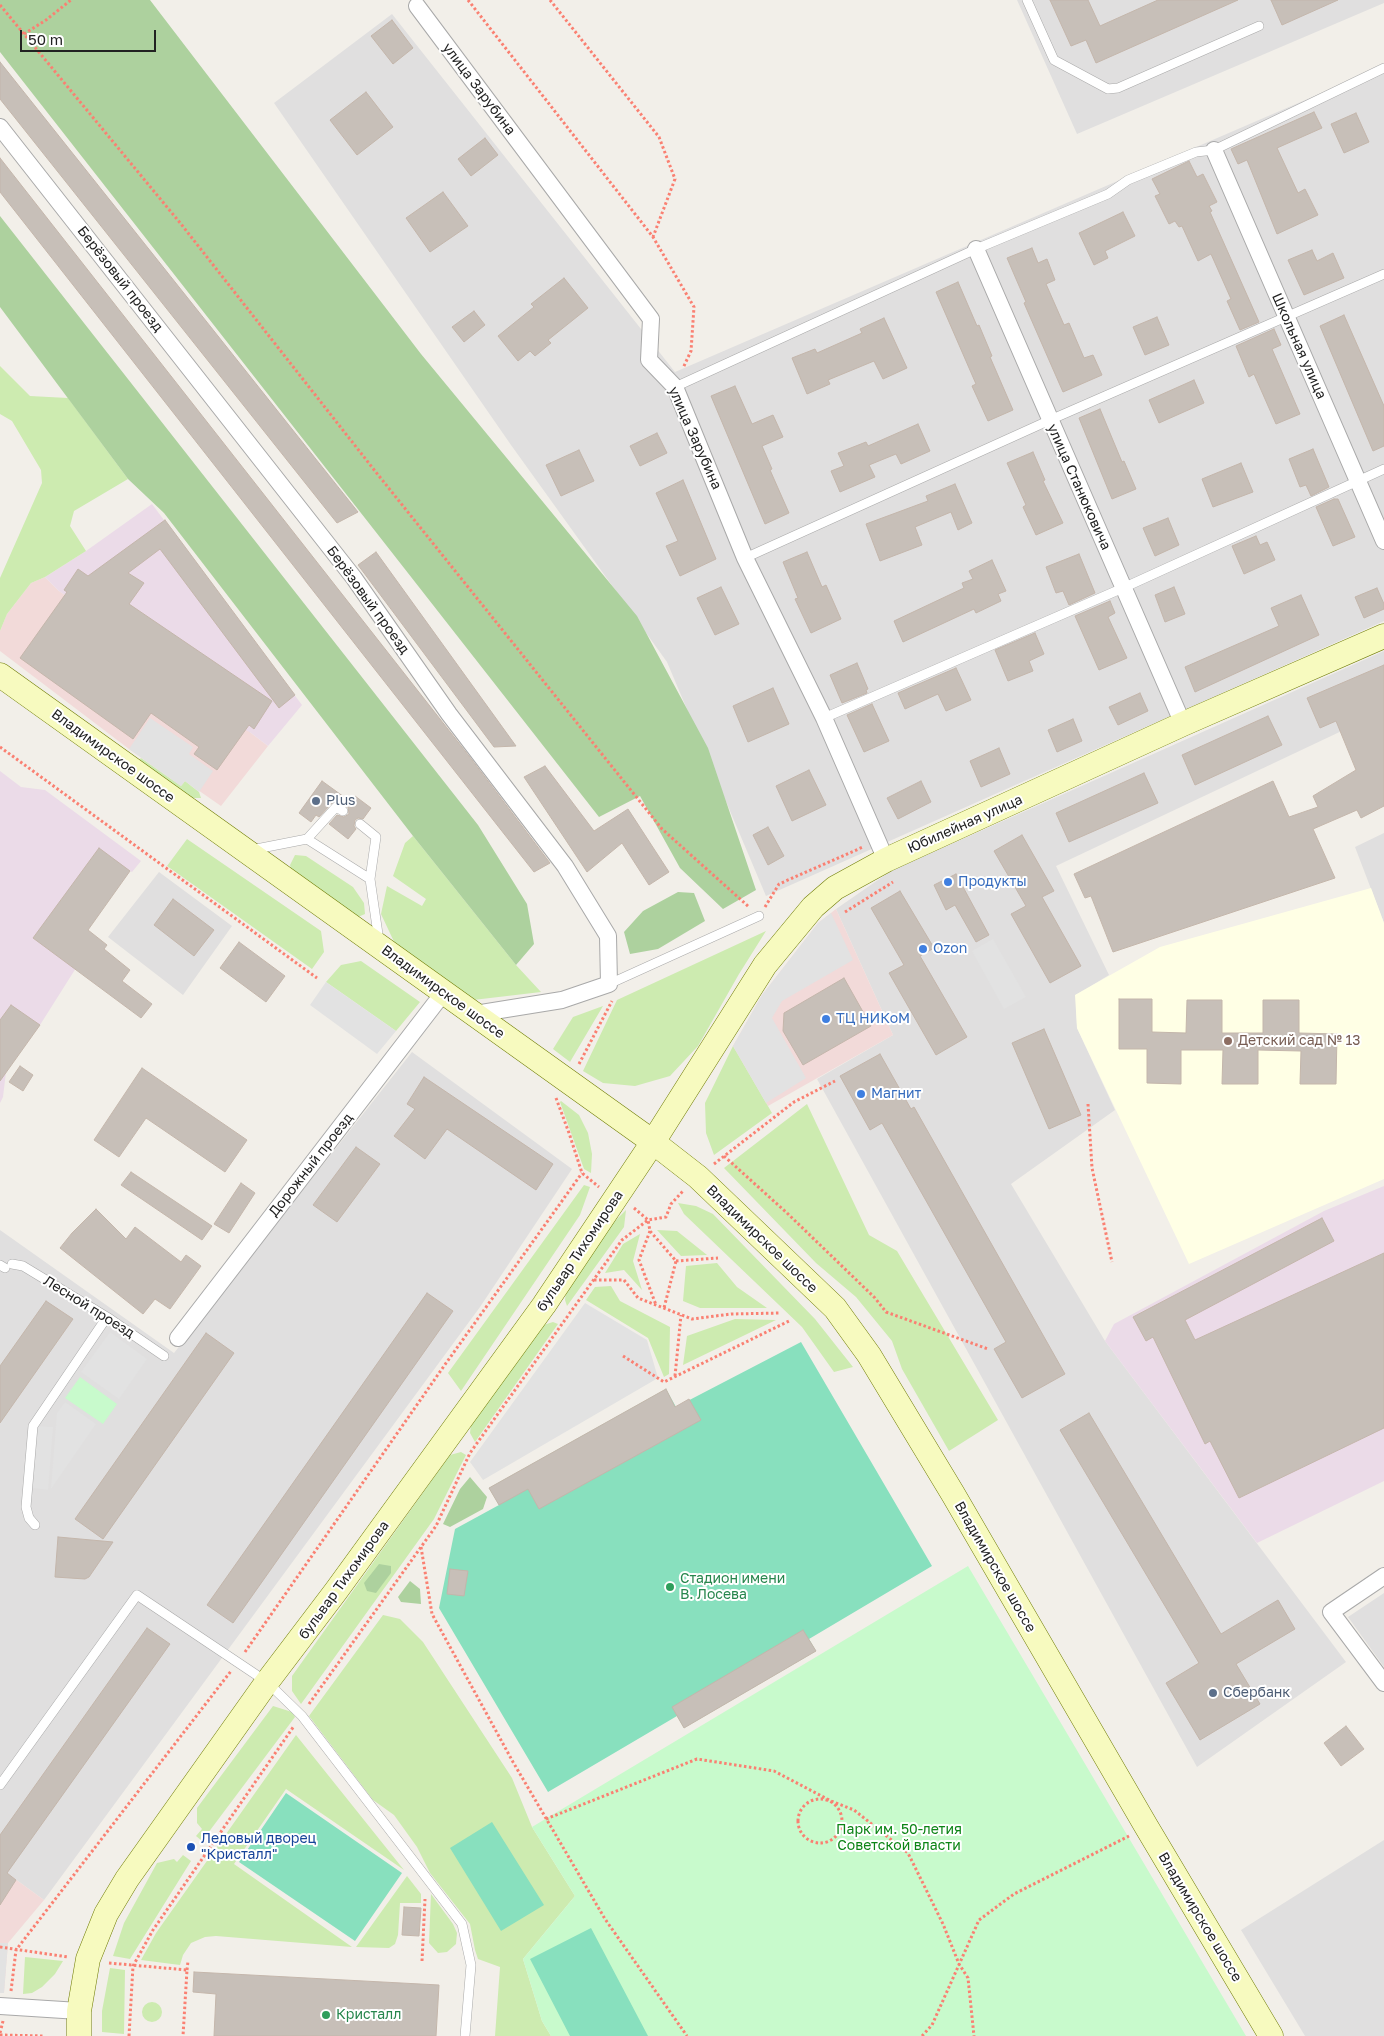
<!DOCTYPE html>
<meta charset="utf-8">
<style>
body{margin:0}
#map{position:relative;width:1384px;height:2036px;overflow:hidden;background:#f2efe9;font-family:"Golos Text",sans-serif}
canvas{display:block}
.scale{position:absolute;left:20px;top:30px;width:136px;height:22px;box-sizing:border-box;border:2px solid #222;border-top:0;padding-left:6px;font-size:15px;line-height:18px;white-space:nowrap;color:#222;-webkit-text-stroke:4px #fff;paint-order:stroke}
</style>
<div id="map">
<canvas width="1384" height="2036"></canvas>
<div class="scale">50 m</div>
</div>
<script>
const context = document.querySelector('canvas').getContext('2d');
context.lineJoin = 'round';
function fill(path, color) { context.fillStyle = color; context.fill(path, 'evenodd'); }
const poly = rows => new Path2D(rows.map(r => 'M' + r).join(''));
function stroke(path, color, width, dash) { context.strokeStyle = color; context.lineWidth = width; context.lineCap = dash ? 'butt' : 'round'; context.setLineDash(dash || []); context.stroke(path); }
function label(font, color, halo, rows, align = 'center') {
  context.font = font + ' "Golos Text",sans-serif'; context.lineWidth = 4; context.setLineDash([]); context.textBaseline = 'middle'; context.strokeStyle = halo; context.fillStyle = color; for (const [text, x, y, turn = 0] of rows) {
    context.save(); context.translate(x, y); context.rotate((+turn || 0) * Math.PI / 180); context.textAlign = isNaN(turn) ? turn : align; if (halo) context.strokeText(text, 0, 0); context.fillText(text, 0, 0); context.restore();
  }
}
const residential = poly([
 [1017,0,1384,0,1384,3,1077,134],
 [392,14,675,372,1384,66,1384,621,766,896,667,662,511,445,274,103],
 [1384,651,1384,711,1056,866,1109,975,1076,995,1077,1028,1115,1110,1011,1184,1105,1341,1346,1662,1197,1767,817,1079,893,1035,836,909,891,871],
 [1384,833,1384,923,1355,847],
 [159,872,232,926,183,995,108,937],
 [412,1052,572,1169,480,1307,44,1900,0,1868,0,1230,174,1353],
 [1384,1593,1384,1667,1348,1617],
 [1384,1840,1384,2036,1305,2036,1241,1930]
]);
const commercial = poly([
 [45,577,59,591,217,699,251,733,268,746,221,806,185,781,181,786,129,749,0,651,0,631,7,614,31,583],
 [836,909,893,1035,768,1106,733,1046,762,995,818,923],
 [0,1868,44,1900,8,1943,4,1993,0,1993]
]);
const industrial = poly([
 [152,504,302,705,268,746,251,733,228,720,217,699,59,591,45,577,86,551],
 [0,771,21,787,45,790,141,861,132,872,130,871,65,960,76,968,40,1025,6,1072,3,1097,0,1103],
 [1384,1186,1384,1481,1257,1543,1105,1341,1114,1324,1324,1211]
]);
const education = poly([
 [1371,888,1384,923,1384,1179,1189,1264,1077,1028,1075,995,1160,947]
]);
const grass = poly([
 [0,366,30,396,68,398,128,479,74,511,70,526,86,551,45,577,31,583,7,614,0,631,0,578,42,483,41,470,12,421,0,414],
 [141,758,181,786,185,781,199,792,201,798,191,798,139,760],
 [413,836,516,965,541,992,473,1000,397,948,381,914,387,886,422,906,426,899,393,876,405,843],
 [187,839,321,931,324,952,312,969,167,866],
 [295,855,306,856,353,887,364,903,365,914,358,917,292,872,290,865],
 [766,931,739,974,698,1046,670,1076,635,1086,603,1083,583,1071,617,1000],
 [361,961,420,1002,396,1031,326,982,341,965],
 [603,1006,570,1062,553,1049,573,1017],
 [733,1046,772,1113,714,1155,706,1133,705,1103],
 [561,1101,579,1115,588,1133,592,1154,591,1173,584,1169,560,1102],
 [807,1104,869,1235,897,1251,998,1420,949,1451,902,1369,892,1341,856,1297,816,1263,724,1168],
 [584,1185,590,1187,580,1215,461,1391,448,1373],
 [678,1203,696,1206,713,1214,815,1319,853,1367,834,1372,802,1327,684,1214],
 [626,1210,624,1227,567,1306,565,1300,566,1292,609,1227],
 [657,1230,677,1231,707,1255,681,1256],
 [640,1234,633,1261,642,1290,624,1270,605,1273,623,1244],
 [717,1263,737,1287,767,1308,700,1308,683,1301,686,1266],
 [611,1286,620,1301,670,1327,669,1374,664,1377,648,1338,586,1300,595,1287],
 [735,1319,776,1320,683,1365,687,1336],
 [553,1322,558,1324,475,1442,470,1433,471,1424,540,1326],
 [461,1452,466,1455,434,1519,301,1704,292,1691,292,1676,450,1455],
 [383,1615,400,1619,423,1642,512,1778,532,1827,575,1896,523,1959,542,2021,551,2036,495,2036,500,1967,478,1959,475,1950,470,1924,430,1873,417,1847,394,1815,373,1800,309,1716],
 [273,1706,292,1712,295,1717,202,1841,196,1836,202,1829,197,1823,197,1808],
 [296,1735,404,1870,286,1789,234,1864,352,1947,216,1936,205,1937,191,1943,183,1955,180,1965,141,1960,156,1933],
 [183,1855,191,1861,130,1959,113,1956,124,1923,157,1863,174,1859,177,1862],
 [407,1876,421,1894,421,1903,400,1903,398,1935,395,1944,389,1948,356,1947],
 [431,1894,453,1924,457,1933,456,1944,447,1952,438,1953,429,1943],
 [25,1957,63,1961,55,1974,42,1987,32,1993,23,1994],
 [110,1968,125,1970,124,2034,102,2032,102,2011],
 '142 2012a10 10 0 1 1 20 0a10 10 0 1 1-20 0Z'
]);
const forest = poly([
 [0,0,150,0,421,354,637,616,708,748,756,890,723,909,680,868,640,796,599,817,0,52],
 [0,216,478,825,527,904,534,944,516,965,413,836,164,513,128,479,0,307],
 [678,892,694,893,705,921,658,949,630,954,624,932,643,911],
 [470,1477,487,1497,483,1509,450,1527,443,1524,460,1489],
 [379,1564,391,1566,391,1573,376,1593,367,1591,364,1583],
 [410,1581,420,1589,421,1604,401,1602,398,1597]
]);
const park = poly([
 [80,1377,117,1404,103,1424,65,1398],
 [968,1566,1246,2036,551,2036,542,2021,523,1959,575,1896,532,1827]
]);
const pitch = poly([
 [801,1342,932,1566,809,1639,816,1651,684,1728,677,1716,548,1792,439,1608,455,1529,499,1505,489,1488,666,1389,676,1407],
 [286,1793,402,1873,355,1941,239,1862],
 [492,1822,544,1905,501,1931,450,1848],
 [591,1928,648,2036,570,2036,530,1959]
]);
const parking = poly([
 [150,718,193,747,189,754,213,771,199,792,185,781,181,786,129,749],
 [831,913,853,960,782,1001,772,1018,806,1078,766,1103,733,1046,762,995,818,923],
 [993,939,1026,997,1004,1009,972,951],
 [326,982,396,1031,377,1054,310,1005],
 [585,1303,647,1340,658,1378,483,1480,470,1462],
 [110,1332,147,1359,119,1399,81,1372],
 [65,1402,96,1424,51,1489,57,1413],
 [38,1426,53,1427,48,1490,33,1488],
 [0,1943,8,1943,4,1993,0,1993]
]);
const building = poly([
 [1050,0,1088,0,1100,26,1158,0,1238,0,1096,63,1086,40,1071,46,1050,0],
 [1271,0,1338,0,1282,25,1271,0],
 [392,20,413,48,393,64,371,36,392,20],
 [0,62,358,512,337,523,0,99,0,62],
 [366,92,393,127,357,155,330,120,366,92],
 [1314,112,1322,128,1277,148,1298,193,1305,189,1318,215,1277,234,1247,160,1238,164,1231,149,1314,112],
 [1356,113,1369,142,1344,153,1331,124,1356,113],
 [485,138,498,155,471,176,458,159,485,138],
 [0,158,469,756,550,863,534,872,0,192,0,158],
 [1189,161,1197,177,1203,174,1217,202,1209,206,1212,211,1210,212,1259,322,1240,330,1227,301,1231,299,1211,254,1198,261,1182,226,1179,227,1175,221,1169,224,1155,196,1160,194,1152,179,1189,161],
 [443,192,468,226,430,252,406,218,443,192],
 [1123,212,1135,236,1105,251,1108,258,1094,265,1079,233,1123,212],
 [1032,248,1038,263,1047,259,1055,280,1046,284,1064,325,1069,323,1084,358,1093,355,1102,375,1063,392,1024,303,1026,302,1007,258,1032,248],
 [1312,250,1317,261,1333,253,1344,278,1304,295,1288,260,1312,250],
 [564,278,588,308,548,340,551,343,535,356,530,351,518,361,498,336,534,307,531,304,564,278],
 [958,282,977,326,979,325,992,356,990,357,1013,410,988,421,972,386,976,384,936,292,958,282],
 [474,311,485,325,464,342,452,327,474,311],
 [1344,315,1384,406,1384,446,1373,451,1320,326,1344,315],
 [1157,317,1169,345,1145,355,1133,327,1157,317],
 [884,318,907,368,883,379,874,361,828,380,830,384,807,394,792,358,815,349,817,353,862,333,860,329,884,318],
 [1274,329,1281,345,1272,349,1300,414,1276,424,1254,374,1249,377,1236,346,1274,329],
 [1194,380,1204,403,1159,423,1149,400,1194,380],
 [735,386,752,424,773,415,783,437,762,446,772,469,770,470,789,513,765,524,711,396,735,386],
 [1100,409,1122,462,1124,461,1136,489,1112,499,1079,418,1100,409],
 [918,424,930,451,901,464,896,454,869,465,875,477,840,492,831,471,844,466,838,453,866,442,868,446,918,424],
 [657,433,667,453,640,466,630,446,657,433],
 [1313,449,1329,487,1311,496,1306,485,1300,487,1289,459,1313,449],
 [579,450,594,481,561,496,546,465,579,450],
 [1033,452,1045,480,1043,481,1063,523,1036,535,1023,507,1026,505,1007,463,1033,452],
 [1241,463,1253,492,1213,507,1202,479,1241,463],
 [683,480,716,559,680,576,666,546,678,541,656,493,683,480],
 [955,484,972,523,958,530,951,512,915,527,922,545,880,561,866,524,928,501,926,496,955,484],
 [1334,499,1338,499,1355,537,1333,546,1316,507,1334,499],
 [1168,518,1179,545,1155,556,1143,528,1168,518],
 [165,520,295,695,279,708,160,549,128,573,144,583,129,604,272,701,254,729,249,725,217,770,194,754,199,747,151,713,133,739,20,658,67,592,64,590,78,569,88,576,165,520],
 [1256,536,1260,545,1267,542,1275,560,1244,574,1232,546,1256,536],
 [376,552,516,746,494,747,358,565,376,552],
 [807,552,822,587,826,585,841,619,811,633,795,599,798,598,783,562,807,552],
 [1079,554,1095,593,1069,605,1063,591,1056,593,1046,567,1079,554],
 [992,560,1006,591,998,594,1001,601,976,613,974,609,903,642,894,621,964,588,962,583,973,579,969,571,992,560],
 [721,587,739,624,715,635,697,598,721,587],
 [1174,587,1185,614,1165,622,1155,595,1174,587],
 [1377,588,1384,604,1384,609,1364,618,1355,597,1377,588],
 [1301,595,1319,635,1195,692,1185,667,1279,626,1271,608,1301,595],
 [1110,601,1115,613,1108,617,1127,658,1099,670,1075,616,1110,601],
 [1035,633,1044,654,1029,661,1033,671,1008,681,995,650,1035,633],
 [857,663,868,689,866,690,867,693,842,703,830,675,857,663],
 [1384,665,1384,806,1361,818,1357,810,1313,829,1335,878,1113,952,1091,896,1085,898,1074,874,1273,781,1289,817,1318,807,1313,796,1356,770,1336,721,1320,728,1307,698,1384,665],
 [956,668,971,700,946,711,938,694,905,709,898,693,956,668],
 [773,688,789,724,748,742,733,706,773,688],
 [1140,693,1148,711,1118,725,1109,707,1140,693],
 [872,704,889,741,864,752,847,715,872,704],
 [1268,716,1282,745,1195,785,1182,755,1268,716],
 [1073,719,1082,741,1057,752,1048,730,1073,719],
 [999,748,1010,774,981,787,970,761,999,748],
 [545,766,594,831,628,809,669,872,649,885,622,843,587,872,524,777,545,766],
 [809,770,826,805,792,821,776,786,809,770],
 [1144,773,1158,803,1069,842,1056,813,1144,773],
 [322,781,351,802,355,796,371,808,363,819,358,818,355,820,354,826,356,829,348,839,329,824,337,815,344,817,349,814,348,807,339,802,332,803,319,817,316,815,311,822,299,813,322,781],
 [921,781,931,802,898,819,887,798,921,781],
 [768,827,784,856,768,865,753,835,768,827],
 [1022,835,1054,891,1042,897,1081,966,1050,983,1011,914,1026,906,994,851,1022,835],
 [99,848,130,871,88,930,107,945,104,949,130,970,122,981,152,1004,141,1018,33,938,99,848],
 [956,874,989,935,976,942,955,905,946,910,934,885,956,874],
 [900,891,934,948,920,956,967,1037,936,1055,889,973,904,965,871,908,900,891],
 [173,899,214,930,194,956,154,925,173,899],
 [239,942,285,976,266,1002,220,968,239,942],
 [844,978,871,1026,803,1065,783,1031,784,1013,844,978],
 [1119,999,1152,999,1152,1032,1186,1033,1187,1000,1222,1000,1222,1033,1263,1033,1263,1000,1299,1000,1299,1033,1337,1034,1336,1084,1300,1084,1301,1051,1258,1050,1258,1084,1222,1084,1223,1050,1181,1050,1181,1084,1147,1083,1147,1049,1119,1049,1119,999],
 [11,1005,40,1025,0,1081,0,1020,11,1005],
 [1044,1029,1081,1115,1049,1129,1012,1043,1044,1029],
 [880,1054,911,1109,914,1107,1065,1374,1022,1398,994,1349,1006,1342,882,1123,870,1130,840,1076,880,1054],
 [20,1066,33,1075,23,1091,9,1082,20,1066],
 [142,1068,247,1140,225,1172,146,1118,119,1157,94,1140,142,1068],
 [424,1077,553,1164,536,1190,447,1129,425,1159,394,1136,415,1109,407,1104,424,1077],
 [356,1147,380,1164,337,1222,313,1205,356,1147],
 [131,1172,212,1226,202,1240,121,1185,131,1172],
 [241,1183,255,1193,229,1233,214,1224,241,1183],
 [96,1209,126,1239,135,1227,181,1262,186,1255,201,1266,170,1309,155,1299,143,1314,60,1248,72,1233,96,1209],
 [1322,1218,1334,1241,1185,1320,1195,1340,1384,1253,1384,1428,1239,1498,1210,1441,1205,1444,1153,1337,1146,1341,1133,1317,1322,1218],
 [427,1293,453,1311,233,1623,207,1605,427,1293],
 [46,1301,73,1319,0,1423,0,1366,46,1301],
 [206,1333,234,1353,103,1539,75,1519,206,1333],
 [666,1389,675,1407,689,1399,701,1420,539,1509,528,1489,499,1505,489,1488,666,1389],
 [1089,1413,1221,1634,1278,1600,1295,1629,1236,1664,1260,1704,1200,1740,1166,1683,1199,1663,1060,1430,1089,1413],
 [58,1537,113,1542,89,1577,85,1579,55,1577,58,1537],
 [450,1569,468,1571,464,1596,447,1594,450,1569],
 [147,1628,170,1644,7,1873,16,1880,0,1905,0,1835,147,1628],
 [803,1630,816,1651,684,1728,672,1707,803,1630],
 [1346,1726,1364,1749,1341,1766,1324,1743,1346,1726],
 [404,1907,421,1908,419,1936,402,1935,404,1907],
 [194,1972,439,1985,436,2036,214,2036,216,1994,193,1992,194,1972]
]);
const path = poly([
 [468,0,653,237,694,307,691,351,683,368],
 [550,0,659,137,675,179,653,237],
 [0,5,181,224,375,471,662,829,749,907],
 [24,34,46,20,71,0],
 [0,747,317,978],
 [765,907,779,884,863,847],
 [845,912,893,882],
 [579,1064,612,1001],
 [556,1098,569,1133,582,1173,599,1187],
 [1088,1104,1092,1168,1112,1262],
 [724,1156,787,1213,875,1298,886,1312,988,1349],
 [714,1164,794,1102,835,1081],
 [634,1208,648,1220,666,1217,671,1204,683,1191],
 [650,1231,639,1260,656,1305],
 [676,1261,718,1258],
 [594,1280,624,1280,638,1298,692,1319,731,1314,780,1313],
 [623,1356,664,1382,789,1321],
 [675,1376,681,1315],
 [421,1547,432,1614,513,1762,605,1919,687,2036],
 [245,1652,444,1366,582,1173],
 [309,1704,436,1526,470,1453,622,1240,648,1220,650,1231,676,1261,664,1308],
 '798 1821a22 22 0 1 1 44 0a22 22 0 1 1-44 0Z',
 [546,1819,697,1759,774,1771,831,1801,854,1810,908,1853,943,1924,959,1964,968,1978,974,2036],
 [0,1947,68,1957],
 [422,1961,425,1899],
 [109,1963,187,1970,183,2036],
 [187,1970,188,1961],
 [11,1991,16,1950,231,1671],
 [0,2033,3,2021],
 [0,2035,45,2036],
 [129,2036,133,1966,153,1930,294,1726],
 [922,2036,932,2025,979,1920,1014,1894,1129,1836]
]);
const lane = poly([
 [1027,0,1054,60,1108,89,1118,88,1259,26],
 [675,387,976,249,1108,194,1128,180,1196,152,1214,150,1384,68],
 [745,558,1050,420,1384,274],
 [824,718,1123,588,1384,469],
 [360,824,376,837,370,879],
 [307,839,336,807,343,811],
 [251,850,307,839,370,879,379,941],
 [609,984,759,916],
 [12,1264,23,1266,107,1317,164,1356],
 [0,1265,5,1268],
 [35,1525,29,1518,26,1507,33,1426,107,1317],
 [0,1785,137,1595,267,1682,302,1716,462,1924,471,1965,465,2036]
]);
const street = poly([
 [417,6,651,319,649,360,675,387,745,558,824,718,886,860],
 [0,127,354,578,449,714,565,866,608,936,609,984,562,1000,475,1014],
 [1214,150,1384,541],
 [976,249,1183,724],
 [178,1338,444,992],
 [1384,1576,1331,1612,1384,1683],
 [0,2006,79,2011]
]);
const secondary = poly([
 [0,675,653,1142,698,1177,835,1308,869,1355,953,1494,1146,1826,1271,2036],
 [79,2036,79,2011,88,1959,106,1914,127,1879,267,1682,336,1591,544,1305,653,1142,765,965,813,907,835,888,886,860,1183,724,1384,636]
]);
const markers = [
 [316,801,5,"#5c6f8a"],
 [948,882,5,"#3f7fe0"],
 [923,949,5,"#3f7fe0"],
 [826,1019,5,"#3f7fe0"],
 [1228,1041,5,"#8d6e63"],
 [861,1094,5,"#3f7fe0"],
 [670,1587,5,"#2e9e5b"],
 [1213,1693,5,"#5c6f8a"],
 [191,1847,5,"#1a4fb4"],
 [326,2015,5,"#2e9e5b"]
];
const streetNames = [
 ["улица Зарубина",479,89,53],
 ["Берёзовый проезд",120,279,52],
 ["Школьная улица",1299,346,66],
 ["улица Зарубина",695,438,66],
 ["улица Станюковича",1079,487,66],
 ["Берёзовый проезд",368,600,54],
 ["Владимирское шоссе",113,756,36],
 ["Юбилейная улица",965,824,-24],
 ["Владимирское шоссе",443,992,36],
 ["Дорожный проезд",311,1165,-52],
 ["Владимирское шоссе",762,1239,44],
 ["бульвар Тихомирова",580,1251,-56],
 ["Лесной проезд",89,1307,32],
 ["Владимирское шоссе",995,1567,60],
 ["бульвар Тихомирова",344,1580,-54],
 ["Владимирское шоссе",1200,1917,59]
];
const serviceNames = [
 ["Plus",326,801],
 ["Сбербанк",1223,1693]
];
const shopNames = [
 ["Продукты",958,882],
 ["Ozon",933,949],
 ["ТЦ НИКоМ",836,1019],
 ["Магнит",871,1094]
];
const educationNames = [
 ["Детский сад № 13",1238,1041]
];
const leisureNames = [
 ["Стадион имени",680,1579],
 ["В. Лосева",680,1595],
 ["Кристалл",336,2015]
];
const parkNames = [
 ["Парк им. 50-летия",899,1830],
 ["Советской власти",899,1846]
];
const transitNames = [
 ["Ледовый дворец",201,1839],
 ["\"Кристалл\"",201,1855]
];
fill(residential, '#e0dfdf');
fill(commercial, '#f2dad9');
fill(industrial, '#ebdbe8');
fill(education, '#ffffe5');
fill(grass, '#cdebb0');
fill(forest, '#add19e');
fill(park, '#c8facc');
fill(pitch, '#88e0be');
fill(parking, '#e2e2e2');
fill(building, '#c7bfb8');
stroke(building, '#c4b6ab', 1);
stroke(lane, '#a9a9a9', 10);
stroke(street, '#a9a9a9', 18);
stroke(secondary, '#707d05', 25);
stroke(path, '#fa8072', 3, [2.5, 2.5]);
stroke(lane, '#fff', 9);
stroke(street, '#fff', 16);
stroke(secondary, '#f7fabf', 24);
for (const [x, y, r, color] of markers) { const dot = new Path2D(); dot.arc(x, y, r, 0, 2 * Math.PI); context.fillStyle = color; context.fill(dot); stroke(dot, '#fff', 2); }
label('14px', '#222', '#fff', streetNames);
label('14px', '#4e5e75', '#fff', serviceNames, 'left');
label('14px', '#366cbe', '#fff', shopNames, 'left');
label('14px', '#785e54', '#fff', educationNames, 'left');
label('14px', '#27864d', '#fff', leisureNames, 'left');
label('14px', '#0c8416', '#fff', parkNames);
label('14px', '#164399', '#fff', transitNames, 'left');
</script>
